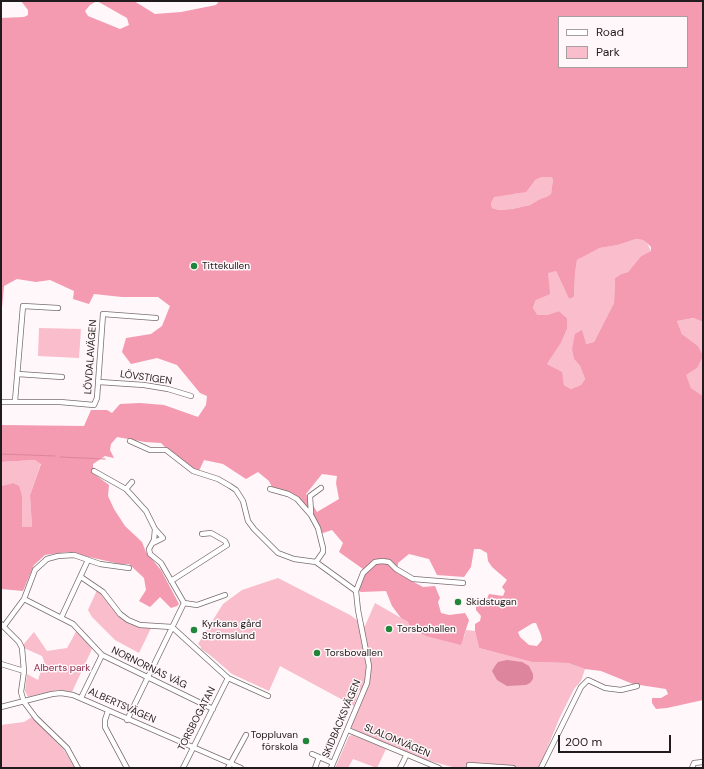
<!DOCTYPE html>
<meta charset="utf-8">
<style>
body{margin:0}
#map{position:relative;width:704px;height:769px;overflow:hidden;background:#fff7f9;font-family:"DM Sans",sans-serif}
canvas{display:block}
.frame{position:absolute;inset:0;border:2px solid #201b1c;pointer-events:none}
.legend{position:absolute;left:558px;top:16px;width:130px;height:52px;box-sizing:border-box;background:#fff7f9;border:1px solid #a69fa1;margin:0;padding:5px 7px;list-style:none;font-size:12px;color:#201b1c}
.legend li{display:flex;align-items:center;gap:8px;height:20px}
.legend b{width:20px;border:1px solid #a69fa1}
.scale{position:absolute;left:558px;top:735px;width:113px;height:18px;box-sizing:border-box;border:2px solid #201b1c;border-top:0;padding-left:5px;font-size:12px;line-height:14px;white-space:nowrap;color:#201b1c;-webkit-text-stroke:3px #fff7f9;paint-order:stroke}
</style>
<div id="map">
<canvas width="704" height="769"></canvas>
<div class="frame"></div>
<ul class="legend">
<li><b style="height:5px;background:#fff"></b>Road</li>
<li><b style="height:11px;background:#f9bdcb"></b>Park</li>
</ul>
<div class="scale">200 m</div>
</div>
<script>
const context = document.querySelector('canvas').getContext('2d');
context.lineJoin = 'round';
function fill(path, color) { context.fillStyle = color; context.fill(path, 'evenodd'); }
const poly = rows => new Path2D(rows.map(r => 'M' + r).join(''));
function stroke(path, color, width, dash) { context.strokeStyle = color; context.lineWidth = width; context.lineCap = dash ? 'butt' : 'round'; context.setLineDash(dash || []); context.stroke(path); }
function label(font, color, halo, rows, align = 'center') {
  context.font = font + ' "DM Sans",sans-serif'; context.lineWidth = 3; context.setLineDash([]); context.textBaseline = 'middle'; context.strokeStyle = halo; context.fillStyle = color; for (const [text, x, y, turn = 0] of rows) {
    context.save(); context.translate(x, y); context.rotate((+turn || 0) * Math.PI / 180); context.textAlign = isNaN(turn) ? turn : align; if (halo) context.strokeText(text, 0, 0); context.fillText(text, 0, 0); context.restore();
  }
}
const green = poly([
 [542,177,551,177,553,179,551,194,547,198,540,199,530,205,512,209,499,210,492,208,491,203,493,197,498,195,520,193,535,180],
 [636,239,643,240,647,243,651,251,641,256,628,272,621,274,615,278,614,303,594,342,586,344,572,350,574,359,580,366,585,379,581,385,571,389,564,385,561,372,547,364,561,343,567,329,567,318,559,311,547,315,536,315,533,308,548,272,556,271,569,299,574,297,575,274,577,260,600,248,618,245],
 [695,318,703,322,703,396,691,388,685,375,697,368,698,346,682,334,677,321],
 [39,328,81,329,79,358,38,356],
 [35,460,41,463,30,495,32,527,22,527,22,496,13,483,1,486,1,462],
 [278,578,350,615,365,626,375,603,408,622,410,627,419,633,464,637,466,630,475,631,479,648,532,662,568,663,585,669,581,681,574,689,560,717,539,768,456,768,419,758,353,729,351,727,365,693,359,690,354,706,280,666,269,691,232,674,210,655,201,649,201,647,198,644,223,604,242,590],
 [97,590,104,596,122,619,138,627,151,628,139,653,115,640,92,617,88,610],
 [77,630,92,649,72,692,57,690,28,697,25,691,27,674,38,680,44,661,42,656,24,648,23,645,34,632,47,651,67,648],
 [32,717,64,750,75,768,1,768,1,725,24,722],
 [352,735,386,749,377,768,353,759,348,768,335,768,349,736]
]);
const forest = poly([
 [21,1,134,1,155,14,181,12,216,5,219,1,703,1,703,322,694,318,677,321,682,334,698,346,703,356,697,368,686,375,691,388,703,396,703,700,667,708,656,709,652,703,652,698,661,698,668,694,666,689,633,684,601,671,585,669,568,663,532,662,479,648,475,631,475,624,480,621,481,616,476,610,476,605,486,601,489,594,503,596,505,591,502,587,507,580,492,567,488,561,487,553,480,549,474,549,471,567,464,577,437,575,429,559,409,554,398,563,397,573,423,587,435,586,440,598,438,602,441,613,449,615,465,613,469,620,461,645,426,636,410,627,408,622,401,618,392,606,386,591,361,592,355,589,363,569,339,552,343,543,332,530,320,534,297,497,286,491,272,487,269,481,258,472,246,479,223,464,204,460,199,471,192,469,180,462,161,443,145,442,117,437,111,444,110,450,114,458,105,456,93,464,93,473,109,485,108,496,114,509,125,526,142,542,146,552,161,570,179,604,177,606,171,608,160,597,150,607,139,601,146,590,144,578,129,564,120,564,67,552,45,555,34,565,23,591,1,589,1,486,13,483,19,486,22,496,22,527,32,527,30,495,41,464,35,460,1,462,1,425,84,426,91,410,107,410,112,413,120,404,140,403,164,405,198,417,206,405,207,396,200,393,177,365,157,358,131,364,122,352,126,338,151,334,162,326,170,306,158,297,122,297,94,294,89,304,73,299,74,291,50,280,36,282,17,279,4,286,1,319,1,18,24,17,28,15,28,10],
 [97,1,127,18,129,25,120,29,88,16,85,11,90,5],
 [559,17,687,17,687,67,559,67],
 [542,177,551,177,553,179,551,194,547,197,540,199,530,205,512,209,499,210,492,208,491,203,494,197,526,192,535,180],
 [636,239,643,240,647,243,651,247,651,251,641,256,628,272,621,274,615,278,614,303,594,342,586,344,582,330,575,334,572,350,574,359,580,366,585,379,581,385,571,389,564,385,562,372,547,364,561,343,567,329,567,318,559,311,547,315,537,315,533,308,536,300,550,294,548,273,556,271,569,299,574,297,575,274,577,260,600,248,618,245],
 [322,474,337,476,336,483,339,499,317,512,306,494],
 [533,623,536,623,541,635,542,640,537,646,529,645,520,637,518,632]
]);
const water = poly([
 [507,660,522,662,529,666,533,674,533,679,530,683,526,685,507,686,497,680,492,671,495,666,498,662]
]);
const stream = poly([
 [1,454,55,456],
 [60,457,105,459]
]);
const minor = poly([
 [18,374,62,377],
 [99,382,144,385,168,389,191,396],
 [15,401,23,306,58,308],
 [1,402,60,402,94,405,97,398,103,314,156,318],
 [130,441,150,450,166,450,193,471,218,479,230,486,236,490,243,501,248,521,254,529,278,553,294,559,316,562,356,591],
 [94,471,126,489,146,511,155,529,154,540,149,549,150,554,161,563,184,603,197,605,225,595],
 [126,489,132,482],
 [270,489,288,494,297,499,311,515,318,528,323,548,323,552,316,562],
 [311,513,310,496,321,488],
 [153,543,163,538,155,529],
 [81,577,103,592,120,614,128,620,140,625,172,627,228,678,268,696],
 [171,581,227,545,225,541,211,533,202,534],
 [24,599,73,624,102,655,213,709],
 [61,618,88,560],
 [1,624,19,642,22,648,24,671,21,692,24,702,36,718,67,748,78,768],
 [4,626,24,599,35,570,47,559,58,556,74,555,100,564,129,568],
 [1,664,24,671],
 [81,698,102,655],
 [1,707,52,694,61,693,73,695,241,768],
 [108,711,105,720,105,727,127,768],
 [127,720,184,603],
 [348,730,439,768],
 [312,754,333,763],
 [183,768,228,678],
 [228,768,246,735],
 [315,768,319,757],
 [331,768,367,683,369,666,358,610,356,591,363,573,375,562,382,561,389,562,396,569,413,579,463,583],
 [400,768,406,756],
 [469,768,469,765,513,768],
 [541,768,581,687,588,680,605,688,621,690,637,686],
 [692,768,694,763,703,762]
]);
const markers = [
 [194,266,4,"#21853a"],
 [458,602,4,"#21853a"],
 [389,629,4,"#21853a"],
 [194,630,4,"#21853a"],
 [317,653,4,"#21853a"],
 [306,741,4,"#21853a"]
];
const poiNames = [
 ["Tittekullen",202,266],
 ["Skidstugan",466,602],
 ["Kyrkans gård",202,624],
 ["Strömslund",202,636],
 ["Torsbohallen",397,629],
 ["Torsbovallen",325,653],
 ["Toppluvan",298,735,"right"],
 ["förskola",298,747,"right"]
];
const streetNames = [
 ["LÖVDALAVÄGEN",91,357,-86],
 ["LÖVSTIGEN",146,378,8],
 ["NORNORNAS VÄG",149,668,26],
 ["ALBERTSVÄGEN",122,706,24],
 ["TORSBOGATAN",197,719,-63],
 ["SKIDBACKSVÄGEN",342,719,-67],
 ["SLALOMVÄGEN",397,741,23]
];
const parkNames = [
 ["Alberts park",62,668]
];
fill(green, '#f9bdcb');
fill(forest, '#f49ab1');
fill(water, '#dc859c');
stroke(stream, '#dc859c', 1);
stroke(minor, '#786d6f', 6);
stroke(minor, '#fff', 4.5);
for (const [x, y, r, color] of markers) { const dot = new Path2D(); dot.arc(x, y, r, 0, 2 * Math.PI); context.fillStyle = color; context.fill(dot); stroke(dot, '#fff7f9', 1.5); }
label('10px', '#201b1c', '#fff7f9', poiNames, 'left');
label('10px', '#201b1c', '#fff7f9', streetNames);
label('10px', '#8e274c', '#fff7f9', parkNames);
</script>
